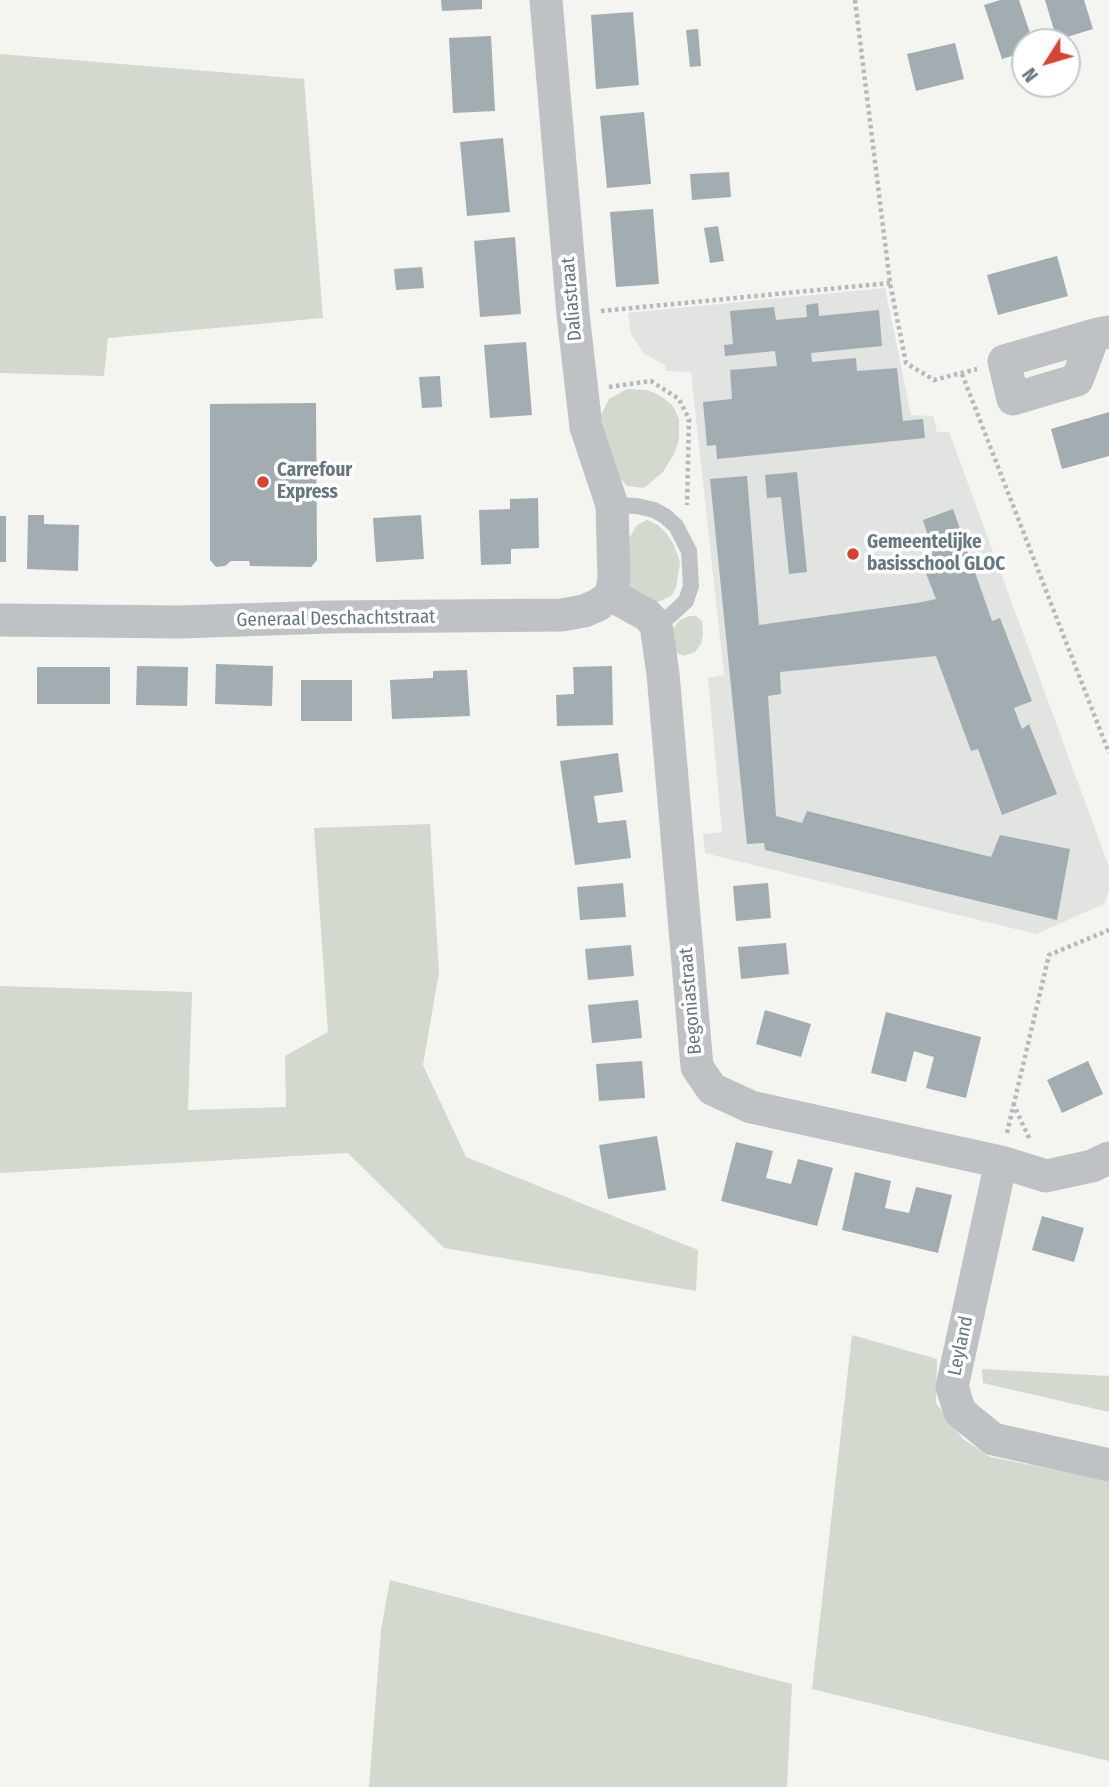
<!DOCTYPE html>
<style>
body{margin:0}
#map{position:relative;width:1109px;height:1787px;overflow:hidden;background:#f4f4f1;font-family:"Fira Sans Condensed",sans-serif}
canvas{display:block}
.north{position:absolute;left:1011px;top:28px;width:70px;height:70px;box-sizing:border-box;background:#fff;border:2px solid #c1c9cc;border-radius:50%;rotate:233deg;font-size:19px;font-weight:700;line-height:28px;text-align:center;color:#657780}
.north::after{content:'';display:block;margin:auto;width:24px;height:32px;background:#d7432f;clip-path:polygon(50% 0,100% 100%,50% 72%,0 100%)}
</style>
<div id="map">
<canvas width="1109" height="1787"></canvas>
<div class="north">N</div>
</div>
<script>
const context = document.querySelector('canvas').getContext('2d');
context.lineJoin = 'round';
function fill(path, color) { context.fillStyle = color; context.fill(path, 'evenodd'); }
const poly = rows => new Path2D(rows.map(r => 'M' + r).join(''));
function stroke(path, color, width, dash) { context.strokeStyle = color; context.lineWidth = width; context.lineCap = dash ? 'butt' : 'round'; context.setLineDash(dash || []); context.stroke(path); }
function label(font, color, halo, rows, align = 'center') {
  context.font = font + ' "Fira Sans Condensed",sans-serif'; context.lineWidth = 7; context.setLineDash([]); context.textBaseline = 'middle'; context.strokeStyle = halo; context.fillStyle = color; for (const [text, x, y, turn = 0] of rows) {
    context.save(); context.translate(x, y); context.rotate((+turn || 0) * Math.PI / 180); context.textAlign = isNaN(turn) ? turn : align; if (halo) context.strokeText(text, 0, 0); context.fillText(text, 0, 0); context.restore();
  }
}
const built = poly([
 [885,288,911,415,933,416,937,432,949,432,1109,867,1109,890,1104,904,1036,934,705,853,703,834,722,832,708,678,724,675,691,372,666,371,665,365,644,354,631,334,628,313]
]);
const green = poly([
 [0,54,304,79,323,318,108,338,104,376,0,373],
 [627,389,647,390,661,396,673,406,679,419,679,440,674,454,663,472,644,488,627,486,613,470,610,463,601,415,609,399],
 [647,520,658,525,666,533,673,543,680,562,676,588,671,596,656,603,630,588,627,579,628,540,637,525],
 [689,616,696,616,702,621,703,635,701,644,695,652,683,656,673,651,672,629,680,620],
 [430,824,439,972,423,1065,466,1157,698,1250,696,1291,444,1248,348,1153,0,1173,0,986,192,992,188,1110,286,1107,285,1056,328,1032,314,828],
 [852,1335,937,1359,936,1403,963,1439,990,1457,1109,1480,1109,1761,812,1689],
 [982,1369,1109,1376,1109,1412,983,1383],
 [390,1580,792,1684,787,1787,369,1787,381,1630]
]);
const building = poly([
 [441,0,482,0,482,9,442,11],
 [1000,0,1019,0,1033,42,1025,42,1025,52,1002,59,984,5],
 [1045,0,1084,0,1093,29,1057,40],
 [633,12,639,85,596,89,591,15],
 [698,29,701,66,690,67,686,30],
 [491,36,495,111,453,113,449,38],
 [955,43,964,79,916,91,907,54],
 [644,112,651,184,607,188,600,116],
 [503,138,510,212,467,216,460,142],
 [729,172,731,197,692,200,690,174],
 [653,209,659,284,616,287,610,212],
 [718,226,724,261,710,263,704,228],
 [515,237,521,314,480,317,474,241],
 [1057,256,1068,296,998,315,987,275],
 [422,267,424,288,396,290,394,269],
 [818,303,819,316,879,310,882,346,811,353,812,362,856,358,857,371,897,368,903,421,923,419,925,438,717,459,716,445,707,446,703,402,732,399,730,370,777,366,775,351,725,356,724,345,733,344,730,311,774,307,776,320,807,317,806,305],
 [526,342,532,415,490,418,484,345],
 [440,376,442,407,422,408,419,377],
 [316,403,317,560,311,567,250,566,249,561,231,561,225,566,216,567,210,560,210,404],
 [1109,412,1109,456,1062,469,1051,429],
 [797,472,807,572,789,574,781,497,767,498,765,475],
 [747,476,759,625,917,603,936,599,920,558,933,552,923,520,953,509,992,621,1000,618,1032,701,1014,708,1022,729,1029,724,1057,794,1002,815,978,749,971,751,936,656,780,672,781,694,768,696,776,816,802,823,807,811,991,857,1000,835,1070,849,1057,920,765,850,764,843,747,844,710,479],
 [538,498,539,548,511,549,511,564,481,565,479,510,510,509,510,499],
 [28,515,44,515,44,524,79,525,78,571,27,569],
 [421,515,424,559,376,562,373,518],
 [0,516,6,516,6,562,0,562],
 [216,664,273,666,272,706,215,704],
 [137,666,188,667,187,706,136,705],
 [612,666,613,725,557,726,556,695,574,694,573,667],
 [37,667,110,667,110,704,37,704],
 [467,670,470,716,392,719,390,680,433,678,433,671],
 [301,680,352,680,352,721,301,721],
 [618,753,623,792,594,796,598,823,626,820,631,858,575,865,560,761],
 [623,883,626,917,580,920,577,887],
 [768,883,771,918,736,921,733,886],
 [786,943,789,974,741,979,738,947],
 [631,945,634,976,588,980,585,949],
 [638,1000,642,1038,592,1043,588,1005],
 [765,1010,811,1024,801,1057,756,1044],
 [886,1012,981,1037,966,1098,926,1088,934,1057,923,1054,914,1051,906,1082,871,1073],
 [642,1061,645,1098,599,1101,596,1064],
 [1088,1061,1103,1094,1062,1113,1047,1080],
 [657,1136,666,1190,608,1199,599,1145],
 [736,1142,773,1151,766,1178,779,1181,791,1184,798,1159,833,1168,817,1226,721,1201],
 [855,1172,891,1181,885,1208,909,1213,916,1187,952,1195,938,1253,842,1230],
 [1042,1216,1084,1228,1074,1262,1032,1250]
]);
const path = poly([
 [855,0,890,283,906,363,934,380,977,369],
 [601,311,890,283],
 [962,374,1109,753],
 [609,387,651,381,679,399,689,419,687,505],
 [1013,1103,1030,1140],
 [1007,1133,1049,955,1109,930]
]);
const service = poly([
 [612,505,637,506,654,510,665,516,676,526,689,551,691,586,686,601,671,615,656,625]
]);
const minor = poly([
 [546,0,573,314,586,427,612,505,614,578,611,595],
 [1094,335,1077,380,1013,399,1004,361,1094,335,1109,332],
 [611,595,647,615,656,625,663,674,697,1067,712,1089,751,1107,1001,1162,1046,1176,1092,1166,1109,1158],
 [0,620,180,622,329,617,562,615,584,611,598,605,611,595],
 [1001,1162,952,1387,960,1412,993,1439,1109,1465]
]);
const markers = [
 [263,482,7,"#d7432f"],
 [853,554,7,"#d7432f"]
];
const streetNames = [
 ["Daliastraat",572,299,-95],
 ["Generaal Deschachtstraat",336,619,-1],
 ["Begoniastraat",691,1001,-95],
 ["Leyland",961,1346,-78]
];
const poiNames = [
 ["Carrefour",277,471],
 ["Express",277,493],
 ["Gemeentelijke",867,543],
 ["basisschool GLOC",867,565]
];
fill(built, '#e2e4e2');
fill(green, '#d4d9d0');
fill(building, '#a3acb0');
stroke(path, '#b6b9bb', 4.5, [3.5, 3.5]);
stroke(service, '#bec2c5', 16);
stroke(minor, '#bec2c5', 33);
for (const [x, y, r, color] of markers) { const dot = new Path2D(); dot.arc(x, y, r, 0, 2 * Math.PI); context.fillStyle = color; context.fill(dot); stroke(dot, '#fff', 2.5); }
label('19px', '#657780', '#fff', streetNames);
label('bold 19px', '#657780', '#fff', poiNames, 'left');
</script>
